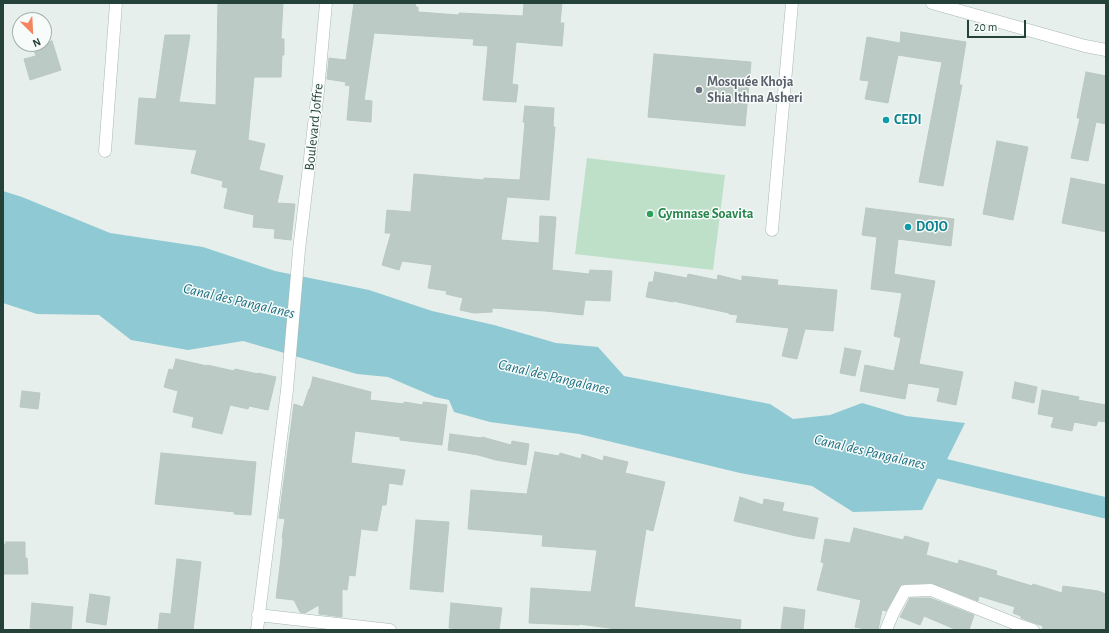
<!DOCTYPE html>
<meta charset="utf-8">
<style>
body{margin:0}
#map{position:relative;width:1109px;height:633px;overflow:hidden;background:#e6efeb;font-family:"Alegreya Sans",sans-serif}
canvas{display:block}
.frame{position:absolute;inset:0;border:4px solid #24423a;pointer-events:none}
.north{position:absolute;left:12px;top:12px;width:40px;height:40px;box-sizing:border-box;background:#f7fbf9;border:1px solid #a3b1ad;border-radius:50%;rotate:156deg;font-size:11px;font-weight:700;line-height:16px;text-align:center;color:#24423a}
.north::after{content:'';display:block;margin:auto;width:14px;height:18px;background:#f4845f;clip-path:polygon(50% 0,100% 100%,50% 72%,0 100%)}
.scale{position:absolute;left:967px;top:20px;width:59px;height:18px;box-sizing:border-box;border:2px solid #24423a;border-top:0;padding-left:5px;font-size:12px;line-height:14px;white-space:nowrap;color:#24423a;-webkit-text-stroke:3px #f7fbf9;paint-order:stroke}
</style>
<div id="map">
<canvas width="1109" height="633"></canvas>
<div class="frame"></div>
<div class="north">N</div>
<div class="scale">20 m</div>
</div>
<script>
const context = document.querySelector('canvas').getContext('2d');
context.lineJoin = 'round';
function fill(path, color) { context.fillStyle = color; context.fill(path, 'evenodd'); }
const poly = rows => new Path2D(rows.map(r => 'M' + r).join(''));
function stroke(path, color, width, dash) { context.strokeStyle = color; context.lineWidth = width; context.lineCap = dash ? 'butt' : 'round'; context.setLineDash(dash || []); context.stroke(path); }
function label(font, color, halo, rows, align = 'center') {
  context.font = font + ' "Alegreya Sans",sans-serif'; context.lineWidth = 3; context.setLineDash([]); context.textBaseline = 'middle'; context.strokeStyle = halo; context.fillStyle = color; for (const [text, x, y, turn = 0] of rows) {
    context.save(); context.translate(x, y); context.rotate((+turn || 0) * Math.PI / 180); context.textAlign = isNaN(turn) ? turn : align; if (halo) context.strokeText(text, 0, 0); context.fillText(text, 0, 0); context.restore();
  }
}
const green = poly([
 [587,158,725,175,713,270,575,254]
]);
const water = poly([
 [3,191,22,197,110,233,203,247,275,271,369,290,432,311,494,325,556,343,598,347,624,376,770,404,793,419,830,415,862,403,906,416,965,423,922,510,853,512,812,486,740,473,579,434,490,422,454,412,449,400,435,397,388,377,357,374,243,341,188,350,131,340,99,315,37,314,3,303]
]);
const canal = poly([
 [914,462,1106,508]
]);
const building = poly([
 [218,3,283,3,281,39,284,39,284,55,282,55,281,77,254,77,248,140,265,144,259,170,283,176,277,203,295,204,291,240,274,238,275,229,253,227,254,215,224,208,228,188,222,187,223,181,191,173,197,150,135,144,139,98,156,99,165,35,190,35,179,102,216,105,218,3],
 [354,3,416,3,415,7,418,7,418,12,459,15,459,13,523,16,524,3,562,3,560,23,564,23,562,46,516,42,512,84,518,85,516,102,483,100,488,46,473,45,474,39,374,33,364,100,372,101,371,122,347,120,350,86,345,85,346,82,327,79,329,58,346,60,354,3],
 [901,32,966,42,959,85,962,85,943,186,919,182,942,62,898,55,888,103,865,99,869,81,860,80,867,37,900,43,901,32],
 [52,41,61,70,30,80,24,59,36,56,33,47,52,41],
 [654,54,751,62,745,126,648,117,654,54],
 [1086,72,1106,76,1106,124,1096,122,1088,161,1071,158,1080,118,1077,118,1086,72],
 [525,106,554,108,553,127,555,127,549,200,507,197,501,240,539,243,540,216,556,217,552,270,589,274,590,270,612,271,610,301,585,300,583,315,545,311,492,308,492,312,474,313,460,310,463,298,446,294,447,291,428,288,432,265,402,261,399,270,382,265,391,233,385,233,387,210,411,212,414,174,484,180,484,178,520,180,525,122,523,122,525,106],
 [997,141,1028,147,1013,220,983,214,997,141],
 [1071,178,1106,185,1106,232,1062,223,1071,178],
 [866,208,954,219,951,246,898,239,894,274,935,281,919,364,963,372,956,405,937,401,940,388,908,383,905,399,860,391,865,365,894,371,901,338,894,336,902,293,871,289,877,237,862,235,866,208],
 [655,272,687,278,688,274,717,280,718,275,742,281,742,276,778,280,777,285,837,290,833,331,805,329,797,359,782,356,789,328,736,322,738,315,729,314,729,313,673,301,673,302,646,297,649,282,653,282,655,272],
 [845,348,861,351,855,376,840,373,845,348],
 [176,359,207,366,207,365,234,371,235,369,258,374,258,373,276,377,268,410,249,406,248,409,230,405,222,434,192,427,194,417,173,412,178,391,164,387,169,369,173,370,176,359],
 [313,377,371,392,370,400,404,404,404,402,423,405,423,402,447,405,442,445,400,440,400,437,355,431,351,463,405,470,402,485,389,483,386,505,382,505,377,531,361,529,355,576,349,575,347,590,342,589,342,617,319,614,319,605,305,613,300,612,294,600,276,598,280,566,283,539,282,538,285,519,279,518,294,404,303,407,309,389,310,389,313,377],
 [1015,382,1037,387,1034,403,1012,398,1015,382],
 [1042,390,1079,397,1078,400,1106,405,1106,422,1098,421,1096,426,1074,422,1072,431,1051,427,1054,417,1038,414,1042,390],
 [22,391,40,393,38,409,20,407,22,391],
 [450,434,481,438,482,437,511,445,512,441,529,444,526,465,496,460,478,455,448,450,450,434],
 [535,452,559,456,560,453,581,459,582,454,603,461,604,456,628,462,625,473,665,482,653,531,646,529,634,607,741,620,740,630,624,630,579,624,579,625,529,623,531,588,591,592,597,550,542,546,543,535,468,529,471,490,527,494,535,452],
 [161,453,256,462,251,515,234,514,235,512,155,504,161,453],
 [740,497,763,505,764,499,784,503,782,511,818,518,814,539,796,536,734,521,740,497],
 [416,520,449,522,443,592,410,589,416,520],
 [854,528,903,540,905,536,929,543,926,555,958,564,959,560,997,571,996,575,1032,586,1033,584,1062,593,1063,586,1098,591,1106,594,1106,630,1042,630,1043,626,1021,618,1021,616,1013,613,1015,607,979,596,978,601,931,583,905,584,901,585,886,611,882,610,878,630,870,630,855,627,861,600,817,590,824,563,821,562,825,539,850,543,854,528],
 [6,542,25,542,25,558,27,558,28,574,3,574,3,544,6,544,6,542],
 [177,559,201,562,193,630,158,630,160,613,171,614,177,559],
 [90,594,110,597,106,625,86,622,90,594],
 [910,598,930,598,974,615,969,630,957,630,924,616,920,625,900,617,910,598],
 [32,603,73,607,71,630,46,630,30,628,32,603],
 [451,603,502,608,499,630,472,630,449,628,451,603],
 [784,607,805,610,803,630,781,630,784,607]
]);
const minor = poly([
 [932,3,1085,46,1106,50],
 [105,151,116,3],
 [772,230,792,3],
 [258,615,390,630],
 [257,630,287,390,299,250,318,91,326,3],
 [886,630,893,613,905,591,931,590,1021,626,1033,630]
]);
const markers = [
 [699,90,4,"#6b7280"],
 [886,120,4,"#0f9aa8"],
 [650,214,4,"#2e9e5b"],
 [908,227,4,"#0f9aa8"]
];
const worshipNames = [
 ["Mosquée Khoja",707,82],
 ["Shia Ithna Asheri",707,98]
];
const cultureNames = [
 ["CEDI",894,120],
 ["DOJO",916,227]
];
const streetNames = [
 ["Boulevard Joffre",314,127,-84]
];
const leisureNames = [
 ["Gymnase Soavita",658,214]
];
const waterNames = [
 ["Canal des Pangalanes",239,301,13],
 ["Canal des Pangalanes",554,377,13],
 ["Canal des Pangalanes",870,452,13]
];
fill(green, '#bfe0c8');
fill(water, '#8ec9d4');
stroke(canal, '#8ec9d4', 21);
fill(building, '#bbcac4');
stroke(building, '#b8c9c2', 1);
stroke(minor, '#a8b8b2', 13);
stroke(minor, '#fff', 12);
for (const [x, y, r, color] of markers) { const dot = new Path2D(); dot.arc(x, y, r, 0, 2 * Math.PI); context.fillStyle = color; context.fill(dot); stroke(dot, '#f7fbf9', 1.5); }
label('bold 14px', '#5b616d', '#f7fbf9', worshipNames, 'left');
label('bold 14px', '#0d838f', '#f7fbf9', cultureNames, 'left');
label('14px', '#24423a', '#f7fbf9', streetNames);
label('bold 14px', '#27864d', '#f7fbf9', leisureNames, 'left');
label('italic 15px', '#1c6f80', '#f7fbf9', waterNames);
</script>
